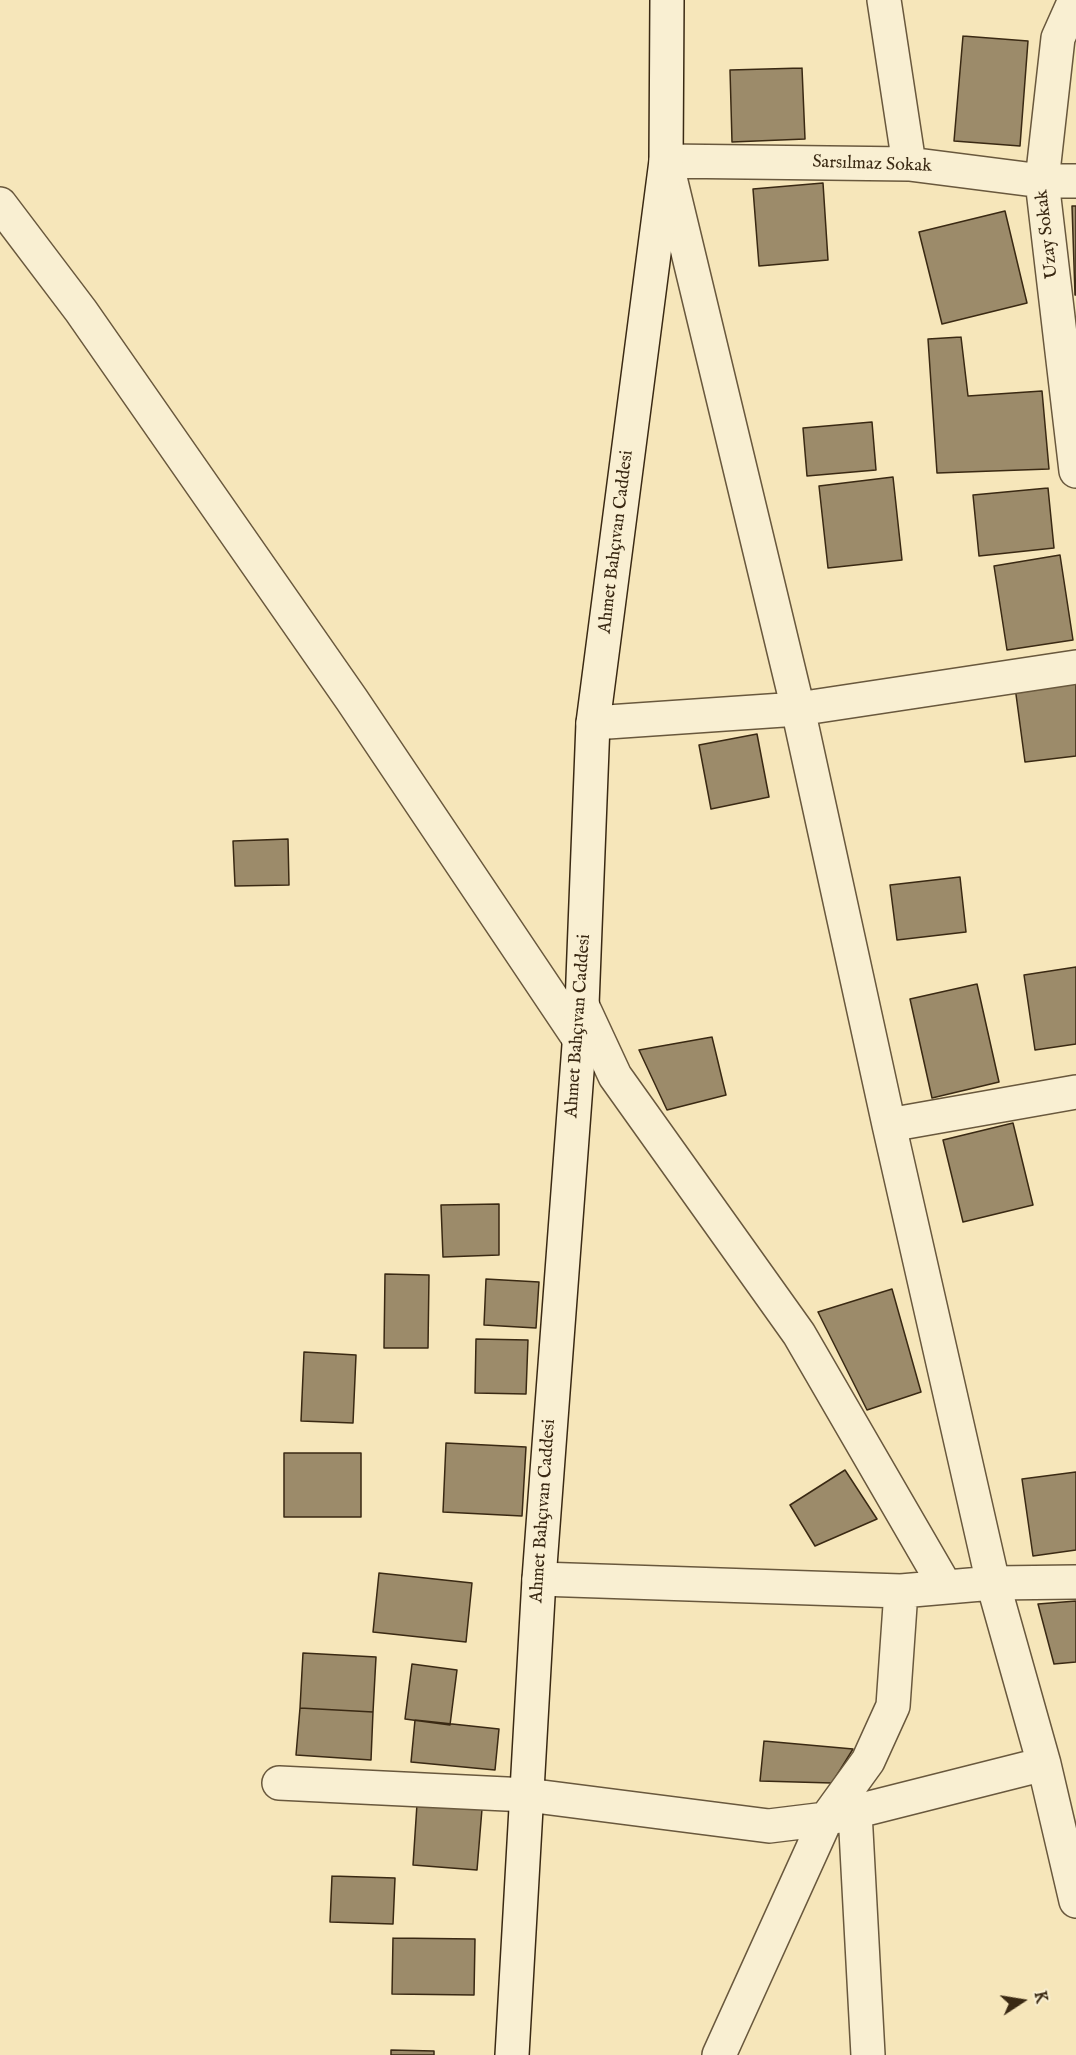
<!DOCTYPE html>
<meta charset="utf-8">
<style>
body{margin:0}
#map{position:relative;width:1076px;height:2055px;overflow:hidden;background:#f6e6ba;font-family:"IM FELL English",serif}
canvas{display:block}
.north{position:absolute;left:992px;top:1971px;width:60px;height:60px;-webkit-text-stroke:4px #f9efd2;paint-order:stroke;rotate:78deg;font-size:16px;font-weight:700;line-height:24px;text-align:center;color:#3a2913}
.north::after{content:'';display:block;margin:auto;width:21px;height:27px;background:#3a2913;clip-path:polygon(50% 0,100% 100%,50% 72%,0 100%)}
</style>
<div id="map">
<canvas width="1076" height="2055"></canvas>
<div class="north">K</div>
</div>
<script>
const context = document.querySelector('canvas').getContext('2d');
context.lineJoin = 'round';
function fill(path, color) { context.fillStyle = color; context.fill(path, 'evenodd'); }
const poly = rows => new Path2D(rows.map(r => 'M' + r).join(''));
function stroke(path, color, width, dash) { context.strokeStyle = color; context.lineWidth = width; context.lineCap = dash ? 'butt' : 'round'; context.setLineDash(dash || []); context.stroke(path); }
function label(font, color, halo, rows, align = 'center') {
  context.font = font + ' "IM FELL English",serif'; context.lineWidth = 5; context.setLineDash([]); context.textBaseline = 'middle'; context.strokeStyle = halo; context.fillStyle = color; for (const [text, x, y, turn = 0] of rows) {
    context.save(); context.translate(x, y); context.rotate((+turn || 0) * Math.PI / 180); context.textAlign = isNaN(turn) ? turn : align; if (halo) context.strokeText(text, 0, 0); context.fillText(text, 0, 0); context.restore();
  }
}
const building = poly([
 [963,36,1028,41,1020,146,954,141,963,36],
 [802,68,805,139,732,142,730,70,802,68],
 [823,183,828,260,759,266,753,189,823,183],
 [1072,206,1076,206,1076,295,1075,295,1072,206],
 [1005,211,1027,303,942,324,919,232,1005,211],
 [961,337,968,396,1042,391,1049,469,937,473,928,339,961,337],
 [872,422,876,470,807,476,803,428,872,422],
 [893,477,902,560,828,568,819,486,893,477],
 [1048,488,1054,548,979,556,973,495,1048,488],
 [1060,555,1073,640,1007,650,994,566,1060,555],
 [1076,680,1076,756,1025,762,1015,687,1076,680],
 [757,734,769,797,711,809,699,745,757,734],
 [288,839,289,885,235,886,233,841,288,839],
 [960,877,966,932,897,940,890,885,960,877],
 [1076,967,1076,1044,1035,1050,1024,975,1076,967],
 [977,984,999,1082,932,1098,910,999,977,984],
 [712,1037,726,1095,667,1110,639,1050,712,1037],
 [1013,1123,1033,1205,963,1222,943,1140,1013,1123],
 [499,1204,499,1255,443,1257,441,1205,499,1204],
 [385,1274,429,1275,428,1348,384,1348,385,1274],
 [486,1279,539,1282,536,1328,484,1325,486,1279],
 [892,1289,921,1392,867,1410,818,1312,892,1289],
 [476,1339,528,1340,526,1394,475,1393,476,1339],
 [304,1352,356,1355,353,1423,301,1421,304,1352],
 [446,1443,526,1447,522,1516,443,1512,446,1443],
 [284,1453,361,1453,361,1517,284,1517,284,1453],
 [845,1470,877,1519,815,1546,790,1505,845,1470],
 [1076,1472,1076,1550,1033,1556,1022,1479,1076,1472],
 [379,1573,472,1583,466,1642,373,1632,379,1573],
 [1076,1601,1076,1662,1054,1664,1038,1604,1076,1601],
 [303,1653,376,1657,373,1712,300,1708,303,1653],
 [412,1664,457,1670,450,1725,405,1719,412,1664],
 [300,1708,373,1712,371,1760,296,1755,300,1708],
 [415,1720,499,1729,495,1770,411,1762,415,1720],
 [764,1741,853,1749,832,1783,760,1781,764,1741],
 [417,1804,482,1809,477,1870,413,1865,417,1804],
 [332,1876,395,1878,393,1924,330,1922,332,1876],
 [393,1938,475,1939,474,1995,392,1994,393,1938],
 [391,2050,434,2051,434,2055,391,2055,391,2050]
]);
const minor = poly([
 [884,0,909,164],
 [1075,0,1058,38,1042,181,1076,471],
 [1076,181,1042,181,909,164,666,161,798,709,889,1125,993,1583,1044,1764,1076,1901],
 [593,723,798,709,1076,667],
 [582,1005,615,1076,799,1334,945,1586],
 [889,1125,1076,1092],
 [539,1579,901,1591,993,1583,1076,1582],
 [279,1783,527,1795,769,1826,826,1819,1044,1764],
 [855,1812,868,2055],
 [719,2055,826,1819,868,1761,893,1706,901,1591]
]);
const tertiary = poly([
 [0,204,81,311,352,700,578,1037]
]);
const secondary = poly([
 [512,2055,539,1579,582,1005,593,723,666,161,667,0]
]);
const streetNames = [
 ["Sarsılmaz Sokak",872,165,2],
 ["Uzay Sokak",1048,234,-97],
 ["Ahmet Bahçıvan Caddesi",617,542,-83],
 ["Ahmet Bahçıvan Caddesi",579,1026,-86],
 ["Ahmet Bahçıvan Caddesi",544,1511,-86]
];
fill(building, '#9c8b6a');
stroke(building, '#3a2913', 1.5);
stroke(minor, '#69583d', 36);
stroke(tertiary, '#69583d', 36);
stroke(secondary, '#3a2913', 36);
stroke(minor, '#f9efd2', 33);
stroke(tertiary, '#f9efd2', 33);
stroke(secondary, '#f9efd2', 33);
label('18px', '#3a2913', '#f9efd2', streetNames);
</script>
